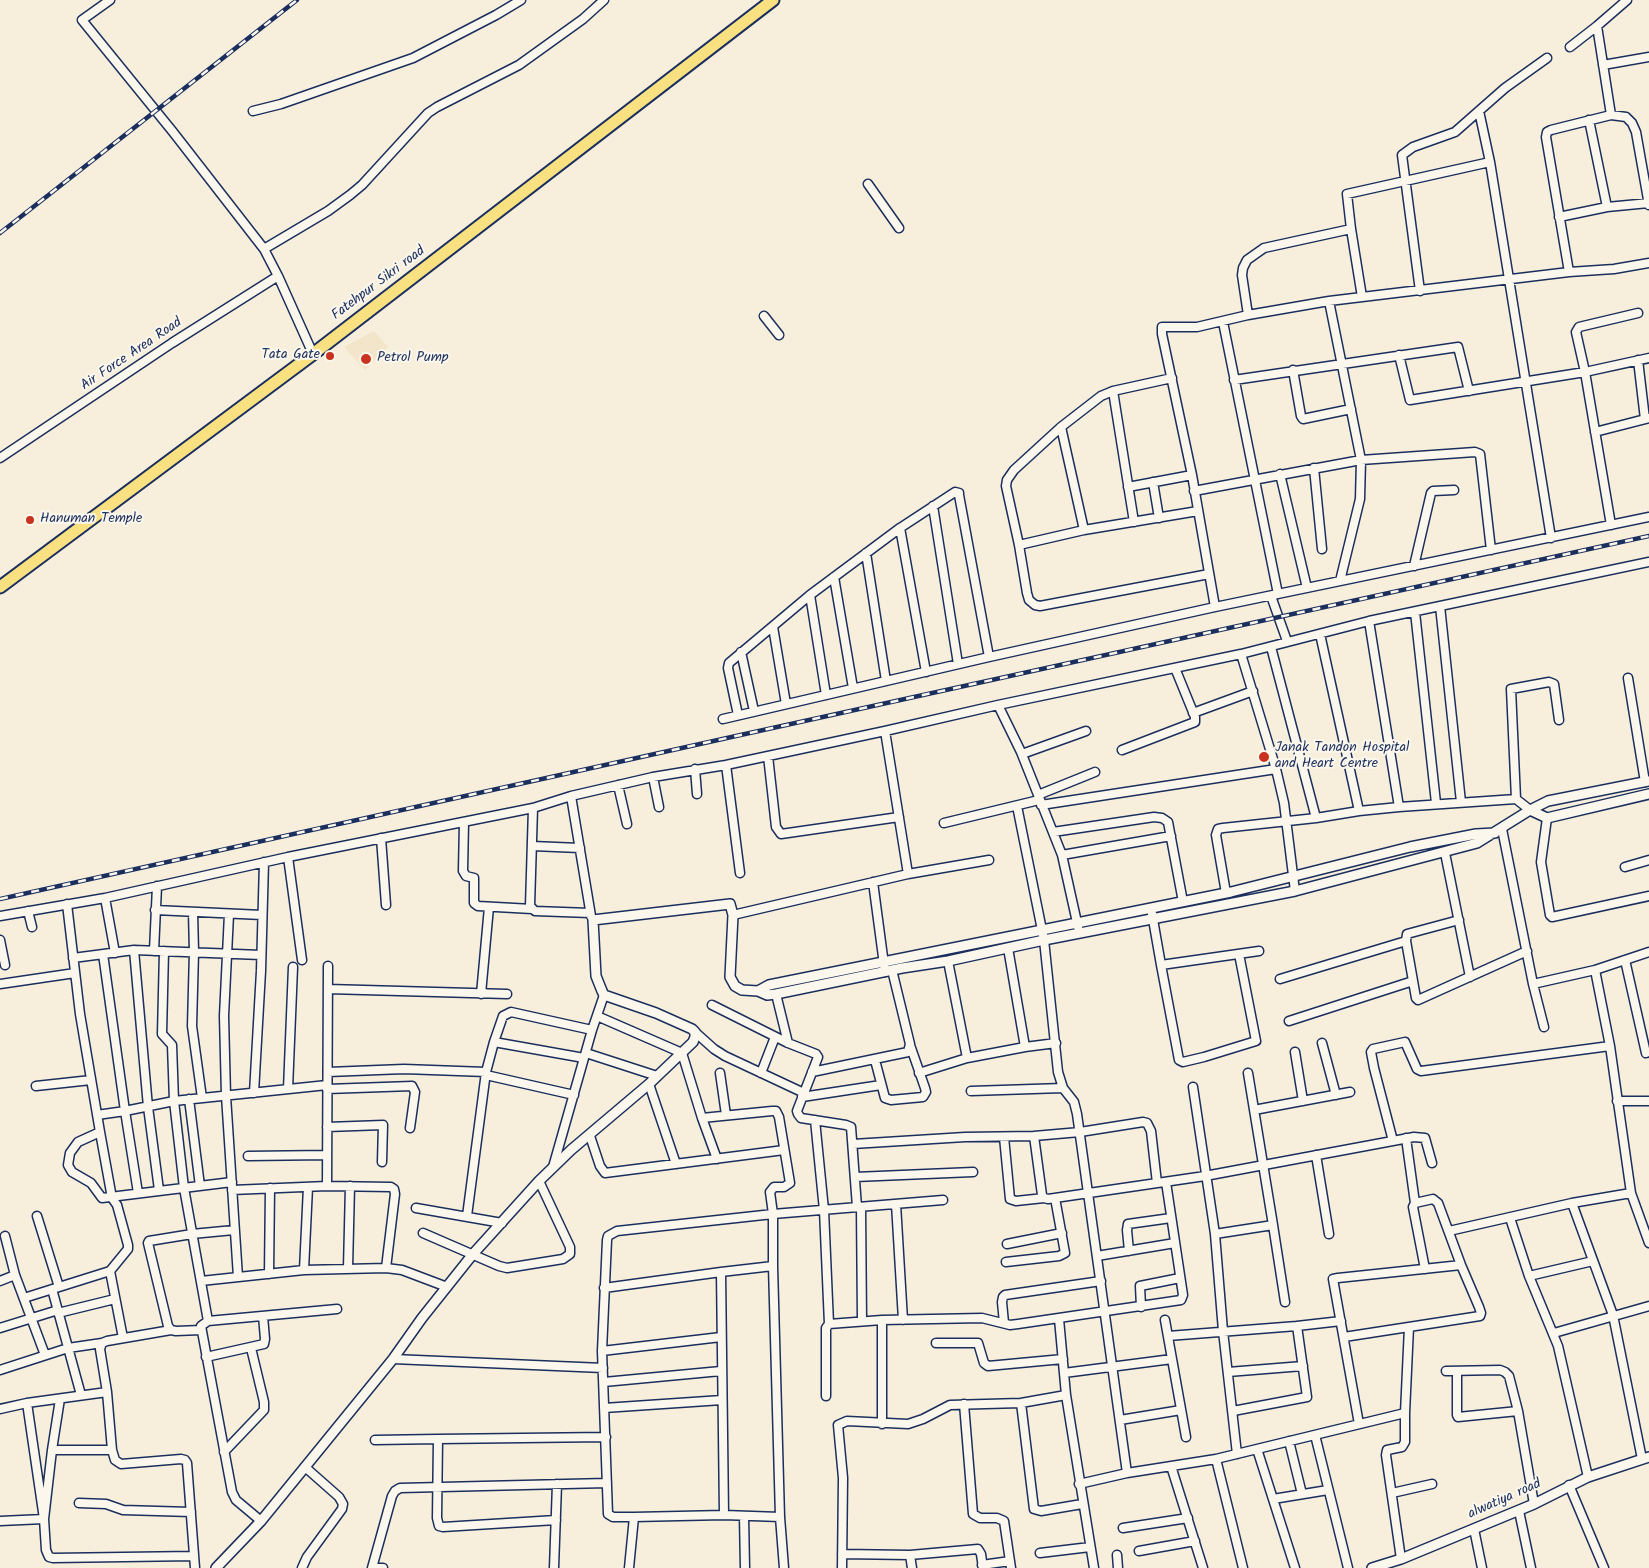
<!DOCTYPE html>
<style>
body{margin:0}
canvas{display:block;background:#f7efdc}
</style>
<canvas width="1649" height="1568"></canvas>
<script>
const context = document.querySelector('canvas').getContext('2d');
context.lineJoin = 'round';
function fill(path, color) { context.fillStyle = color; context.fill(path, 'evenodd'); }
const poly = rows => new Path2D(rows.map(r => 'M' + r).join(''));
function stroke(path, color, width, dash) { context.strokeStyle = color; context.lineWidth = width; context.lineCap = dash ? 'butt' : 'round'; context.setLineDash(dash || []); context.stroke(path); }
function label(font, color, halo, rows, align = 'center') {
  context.font = font + ' Kalam,sans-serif'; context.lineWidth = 4; context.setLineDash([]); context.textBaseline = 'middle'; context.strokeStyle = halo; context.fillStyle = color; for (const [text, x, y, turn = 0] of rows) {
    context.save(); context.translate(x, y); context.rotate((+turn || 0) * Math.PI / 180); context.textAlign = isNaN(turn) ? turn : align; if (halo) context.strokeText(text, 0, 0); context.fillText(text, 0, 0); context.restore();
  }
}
const built = poly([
 [374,331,388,347,365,370,344,347]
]);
const minor = poly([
 [110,0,82,20,173,132,264,249,278,276,313,354],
 [1597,26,1611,115],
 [1570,47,1597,26,1627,0],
 [1603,65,1649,57],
 [253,111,281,104,413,58,496,15,521,0],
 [1479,111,1490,162,1551,538],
 [1589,120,1607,207],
 [868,184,899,228],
 [1559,217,1607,207,1649,203],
 [264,249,328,211,350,195,362,185,428,113,437,107,519,65,583,19,604,0],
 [1569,272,1546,137,1547,132,1551,130,1611,115,1626,117,1632,123,1636,132,1649,205],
 [1420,291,1402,155,1413,147,1455,132,1505,88,1547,58],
 [1362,297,1351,229,1347,194,1490,162],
 [1329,301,1361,460,1360,499,1340,581],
 [1248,315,1242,275,1243,268,1247,260,1264,248,1351,229],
 [764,316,779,335],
 [1223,322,1278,594],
 [1399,355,1410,400,1585,372,1649,358],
 [1638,360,1645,419],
 [1293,370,1301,416,1303,419,1351,409],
 [1172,378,1113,391,1101,396,1061,427,1014,470,1007,480,1006,486,1019,545,1027,593,1029,600,1035,605,1040,606,1209,574],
 [1234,380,1458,347,1469,391],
 [1113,391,1134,522],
 [1061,427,1084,530],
 [1595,432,1649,418],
 [0,458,172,343,278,276],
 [1314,468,1322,549],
 [1280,474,1307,588],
 [1153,482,1159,518],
 [1128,487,1192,475],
 [1194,491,1361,460,1475,452,1480,454,1491,550],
 [933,506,958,664],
 [1611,525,1585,372,1576,332,1579,327,1638,313],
 [900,528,926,672],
 [1019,545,1084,530,1198,511],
 [866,553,886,681],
 [1414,566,1431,493,1433,491,1454,490],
 [834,577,853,688],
 [810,595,826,695],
 [1271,596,1287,641],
 [1440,606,1461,802],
 [1215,607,1192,475,1162,334,1162,327,1197,327,1248,315,1329,301,1569,272,1614,269,1649,263],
 [1415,612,1436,803],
 [1369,621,1399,807],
 [773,627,786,704],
 [1320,634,1359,811],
 [1271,647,1316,818],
 [741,652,754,711],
 [1241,654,1276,769,1284,803,1295,891],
 [1628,678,1645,782],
 [998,705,1021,752,1062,855,1078,927],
 [1193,713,1253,691],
 [738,715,728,668,729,663,810,595,900,528,955,492,959,493,959,495,989,657],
 [723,719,989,657,1215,607,1649,517],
 [885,731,908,874],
 [1122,750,1195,722,1195,717,1175,668],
 [1022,754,1086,731],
 [768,756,776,827,781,834,899,817],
 [726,765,740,873],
 [695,769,697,794],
 [653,777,659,807],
 [618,785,627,824],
 [1038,795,1095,772],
 [571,796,591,916],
 [1041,805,1276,769],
 [1017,806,1044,940,1058,1072,1063,1088,1074,1102,1077,1114,1127,1473],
 [533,808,530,906,535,911,590,913],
 [1530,810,1516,799,1511,689,1549,682,1554,684,1559,720],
 [1547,818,1541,862,1550,915,1552,917,1649,896],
 [464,822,463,871,466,876,474,878,474,903,478,906,532,909],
 [944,823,1039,800],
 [1502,829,1533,984,1544,1027],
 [1053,832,1154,817,1162,818,1168,822,1183,902],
 [381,838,386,905],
 [532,846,580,848],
 [1445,853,1470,977],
 [1062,855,1171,836],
 [288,857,302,960],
 [1625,867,1649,860],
 [873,882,885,972],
 [1226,893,1216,835,1218,829,1223,828,1316,818,1359,811,1399,807,1516,799],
 [105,898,115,953],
 [67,904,80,1014,100,1132,112,1198,117,1205,128,1245,128,1249,110,1271,123,1338],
 [1151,908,1161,965,1259,951],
 [155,910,262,915],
 [28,911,32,927],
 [193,912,194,952,192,1026,202,1098],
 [229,914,224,1016,226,1096,238,1277],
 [733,915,908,874,989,860],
 [0,916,105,898,288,857,533,808,571,796,653,777,726,765,885,731,998,705,1241,654,1369,621,1649,562],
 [1459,920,1407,934,1406,941,1416,998,1418,1000,1527,951],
 [0,940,5,965],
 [1008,948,1025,1047],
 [134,950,148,1107,159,1190],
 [154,951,157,886],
 [164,951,162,1034,172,1045,174,1101,184,1188,208,1321],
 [1649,952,1595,970,1610,1046,1631,1193,1649,1243],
 [103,954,125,1111,174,1101,327,1085],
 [73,958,134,950,261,955],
 [1625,960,1646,1053],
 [948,961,967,1058],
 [1161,965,1179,1060,1183,1062,1204,1057,1256,1041,1239,954],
 [1280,979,1406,941],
 [0,984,75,973],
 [1533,984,1595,970],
 [328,989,507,994],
 [481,994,489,907],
 [776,994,788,1043],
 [712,1005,788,1043,816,1054,818,1057,797,1111,798,1114,801,1118,846,1125,851,1127,857,1207],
 [597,1016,682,1053,702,1118,717,1159],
 [1289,1021,1413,981],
 [695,1032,714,1049,725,1056,804,1093],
 [494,1042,584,1058],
 [1322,1043,1336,1095],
 [1295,1052,1303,1101],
 [586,1053,657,1076],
 [875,1060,885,1098,891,1100,923,1097,926,1092,925,1088,910,1045],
 [328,1072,404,1069,486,1072],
 [812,1072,908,1052,910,1044,892,970],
 [720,1073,726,1115],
 [761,1073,775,1037],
 [919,1073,967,1058,1025,1047,1056,1043],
 [486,1075,574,1095],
 [649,1084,676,1164],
 [36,1086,91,1080],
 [1193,1087,1215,1234,1223,1331,1237,1454],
 [288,1089,293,967],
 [327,1089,412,1086,415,1092,410,1128],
 [971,1091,1063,1088],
 [254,1093,261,971,264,862],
 [802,1097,881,1085],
 [189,1099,200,1186],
 [1617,1101,1649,1101],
 [1254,1110,1350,1092],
 [97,1115,125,1111,138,1193],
 [702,1118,772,1111,776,1111,779,1117,790,1183,784,1187,774,1187,770,1192,773,1214,773,1266,780,1517,784,1568],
 [815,1120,824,1210,829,1324],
 [327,1127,383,1125,382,1162],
 [100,1132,78,1142,70,1153,68,1165,72,1172,91,1183,102,1198,232,1182],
 [590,1136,600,1166,605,1173,784,1150],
 [1034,1136,1042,1195,1044,1198,1048,1199,1205,1176,1414,1137,1425,1138,1432,1163],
 [1004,1137,1010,1199,1016,1201,1044,1198],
 [1406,1138,1415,1203],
 [1393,1141,1374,1068,1371,1052,1373,1049,1405,1042,1417,1069,1421,1071,1610,1046],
 [853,1144,965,1137,1034,1136,1080,1132,1143,1122,1147,1123,1151,1131,1157,1183],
 [1316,1155,1329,1234],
 [248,1156,327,1155],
 [553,1167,592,1030,604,995],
 [855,1177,973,1172],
 [327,1186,328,966],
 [232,1190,327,1186,391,1187,394,1189,395,1194,386,1268],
 [1572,1203,1613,1315,1642,1459],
 [896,1204,903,1320],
 [861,1207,862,1321],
 [416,1208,502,1223],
 [37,1216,59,1287],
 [467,1216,486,1072,494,1042,503,1016,511,1012,592,1030],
 [1510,1218,1529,1276,1558,1346,1588,1477],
 [1273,1225,1285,1302],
 [1449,1231,1572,1203,1631,1193],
 [423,1233,499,1266,507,1268,563,1259,570,1254,570,1247,539,1181],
 [1215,1234,1273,1225,1248,1073],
 [5,1236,15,1275,45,1355],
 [1007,1244,1062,1233],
 [1129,1251,1127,1230,1128,1224,1171,1218],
 [1097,1256,1175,1243],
 [1006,1262,1059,1256,1065,1253,1055,1198],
 [348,1268,350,1186],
 [304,1270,308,1187],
 [721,1272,724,1515],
 [269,1274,270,1188],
 [1529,1276,1593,1261],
 [0,1281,15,1275],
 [201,1281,304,1270,386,1268,402,1270,447,1287],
 [604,1288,721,1272,773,1266],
 [52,1289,81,1395],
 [24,1298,110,1271],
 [1141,1307,1140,1286,1180,1278],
 [58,1313,115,1299],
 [1059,1319,1066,1395,1094,1568],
 [1165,1320,1186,1437],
 [1004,1323,1002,1302,1003,1297,1005,1295,1101,1281],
 [0,1328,58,1310],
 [171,1330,107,1341,102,1343,100,1349,107,1392,112,1450,115,1460,121,1464,181,1459,185,1460,187,1463,195,1568],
 [201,1330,176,1331,171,1330,168,1326,148,1243,149,1241,192,1234,234,1230],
 [1554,1333,1649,1306],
 [1168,1336,1297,1326,1341,1321],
 [1344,1337,1480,1316,1481,1313,1479,1307,1461,1265,1438,1203,1433,1199,1415,1203,1413,1207,1425,1269],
 [936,1343,978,1343,984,1363,988,1366,1063,1359],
 [602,1351,721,1337],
 [206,1357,264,1344,265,1339,263,1316],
 [393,1359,603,1368],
 [0,1370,68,1348,102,1343],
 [1446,1371,1500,1370,1505,1372,1509,1376,1518,1411,1534,1504],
 [1457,1371,1457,1415,1458,1417,1518,1411],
 [1228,1372,1303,1366],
 [1064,1373,1172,1359],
 [604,1382,721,1371],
 [826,1396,826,1328,829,1324,882,1320,982,1318,1010,1325,1018,1324,1181,1300,1183,1295,1166,1182],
 [27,1403,107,1392],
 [1021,1403,1034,1509,1041,1511,1082,1504],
 [964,1404,973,1514,980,1518,997,1518,1004,1521,1011,1568],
 [604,1408,722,1400],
 [0,1409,27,1403,44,1519,46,1550,49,1557,53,1558,194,1556],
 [1233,1411,1307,1397,1297,1326],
 [1120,1420,1181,1410],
 [882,1424,882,1320],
 [1359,1424,1333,1279,1338,1278,1461,1265],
 [1315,1435,1348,1568],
 [375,1440,438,1439],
 [1289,1441,1302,1494],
 [1257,1449,1295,1568],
 [52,1450,112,1450],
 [224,1452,264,1410,264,1402,251,1348],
 [1216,1459,1243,1568],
 [1171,1466,1203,1568],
 [1079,1484,1127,1473,1216,1459,1405,1413],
 [1569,1485,1604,1568],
 [1392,1493,1432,1484],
 [1273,1499,1328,1490],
 [79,1503,106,1504,123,1510,191,1512],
 [1519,1511,1531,1568],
 [744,1516,745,1568],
 [780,1517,724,1515,634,1517,613,1517,608,1514,602,1351,607,1240,608,1236,617,1231,773,1214,943,1200],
 [556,1520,443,1527,439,1526,437,1518,438,1439,606,1437],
 [0,1521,44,1519,52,1450,60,1399],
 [261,1521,236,1500,232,1492,201,1326,208,1321,337,1309],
 [1123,1528,1188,1518],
 [1474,1529,1482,1568],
 [1139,1551,1195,1541],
 [1040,1553,1090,1547],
 [842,1554,910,1555,978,1549,981,1554,983,1568],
 [910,1555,912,1568],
 [1117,1555,1118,1568],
 [1401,1559,1386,1455,1387,1450,1402,1447,1405,1442,1405,1413,1409,1327],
 [982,1565,1010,1561],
 [302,1568,307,1557,342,1509,343,1504,339,1497,305,1467],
 [372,1568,392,1496,395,1491,400,1488,607,1483],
 [372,1568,383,1568],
 [554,1568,557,1484],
 [629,1568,634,1517],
 [842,1568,843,1478,838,1425,847,1421,908,1424,923,1419,950,1405,1021,1403,1066,1395]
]);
const tertiary = poly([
 [1530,810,1547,818,1649,794],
 [758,991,769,985,1231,892,1410,847,1476,834,1495,833],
 [216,1568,261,1521,393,1359,422,1318,473,1254,539,1181,571,1150,649,1084,693,1042,695,1037,695,1032,692,1029,656,1013,604,995,602,991,596,976,593,920,730,904,733,915,730,977,735,986,742,990,758,991,767,995,776,994,902,968,948,961,1044,940,1295,891,1477,843,1530,810,1548,801,1649,781],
 [1372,1568,1401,1559,1534,1504,1588,1477,1649,1457]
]);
const primary = poly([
 [0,587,313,354,773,0]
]);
const rail = poly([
 [0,233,297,0],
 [0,899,736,736,1649,536]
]);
const markers = [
 [330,356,5,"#c8321e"],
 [366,359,6,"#c8321e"],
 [30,520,5,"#c8321e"],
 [1264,757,6,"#c8321e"]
];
const streetNames = [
 ["Fatehpur Sikri road",379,284,-37],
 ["Air Force Area Road",132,355,-34],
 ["alwatiya road",1505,1500,-24]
];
const poiNames = [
 ["Tata Gate",320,356,"right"],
 ["Petrol Pump",377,359],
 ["Hanuman Temple",40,520],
 ["Janak Tandon Hospital",1275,749],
 ["and Heart Centre",1275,765]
];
fill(built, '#f2e5c9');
stroke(minor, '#1b2f5e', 11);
stroke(tertiary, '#1b2f5e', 12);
stroke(primary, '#1b2f5e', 15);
stroke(minor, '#fbf7ec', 8);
stroke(tertiary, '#fbf7ec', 9);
stroke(primary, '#f9e181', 11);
stroke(rail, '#1b2f5e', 4.5);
stroke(rail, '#fbf7ec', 2.5, [8]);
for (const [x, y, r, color] of markers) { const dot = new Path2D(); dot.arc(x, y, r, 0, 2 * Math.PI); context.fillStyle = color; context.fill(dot); stroke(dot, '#fbf7ec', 2); }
label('14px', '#1b2f5e', '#fbf7ec', streetNames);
label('14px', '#1b2f5e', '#fbf7ec', poiNames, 'left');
</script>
